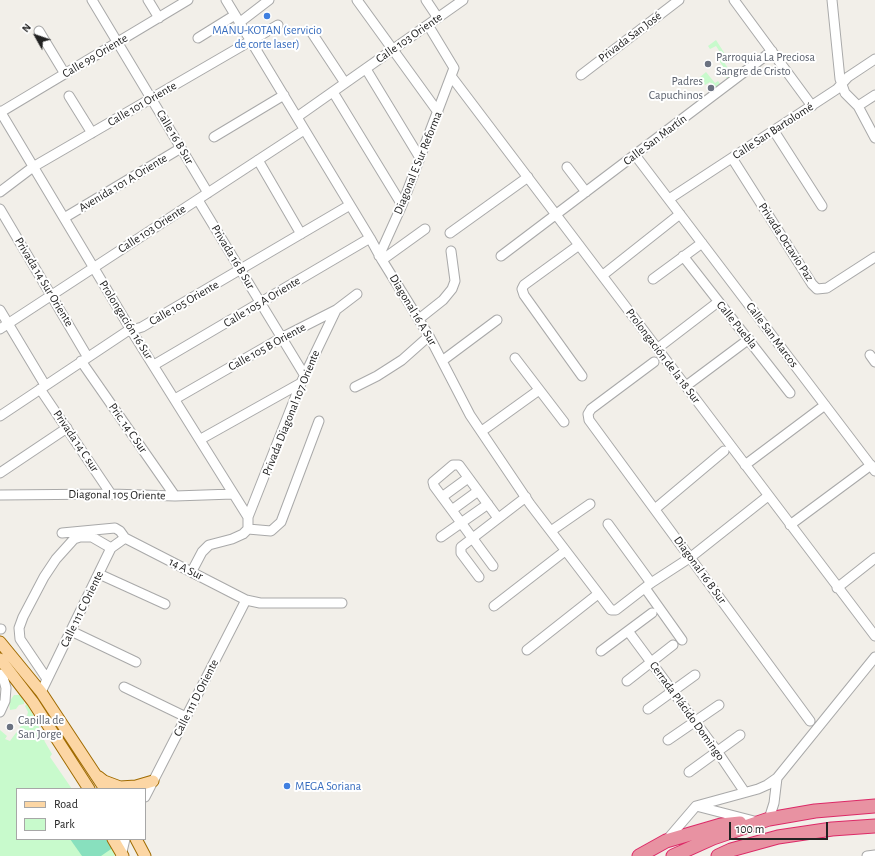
<!DOCTYPE html>
<meta charset="utf-8">
<style>
body{margin:0}
#map{position:relative;width:875px;height:856px;overflow:hidden;background:#f2efe9;font-family:"Alegreya Sans",sans-serif}
canvas{display:block}
.legend{position:absolute;left:16px;top:788px;width:130px;height:52px;box-sizing:border-box;background:#fff;border:1px solid #a7a7a7;margin:0;padding:5px 7px;list-style:none;font-size:12px;color:#222}
.legend li{display:flex;align-items:center;gap:8px;height:20px}
.legend b{width:20px;border:1px solid #a7a7a7}
.north{position:absolute;left:16px;top:16px;width:40px;height:40px;-webkit-text-stroke:3px #fff;paint-order:stroke;rotate:310deg;font-size:11px;font-weight:700;line-height:16px;text-align:center;color:#222}
.north::after{content:'';display:block;margin:auto;width:14px;height:18px;background:#222;clip-path:polygon(50% 0,100% 100%,50% 72%,0 100%)}
.scale{position:absolute;left:729px;top:822px;width:99px;height:18px;box-sizing:border-box;border:2px solid #222;border-top:0;padding-left:5px;font-size:12px;line-height:14px;white-space:nowrap;color:#222;-webkit-text-stroke:3px #fff;paint-order:stroke}
</style>
<div id="map">
<canvas width="875" height="856"></canvas>
<ul class="legend">
<li><b style="height:5px;background:#fcd6a4"></b>Road</li>
<li><b style="height:11px;background:#c8facc"></b>Park</li>
</ul>
<div class="north">N</div>
<div class="scale">100 m</div>
</div>
<script>
const context = document.querySelector('canvas').getContext('2d');
context.lineJoin = 'round';
function fill(path, color) { context.fillStyle = color; context.fill(path, 'evenodd'); }
const poly = rows => new Path2D(rows.map(r => 'M' + r).join(''));
function stroke(path, color, width, dash) { context.strokeStyle = color; context.lineWidth = width; context.lineCap = dash ? 'butt' : 'round'; context.setLineDash(dash || []); context.stroke(path); }
function label(font, color, halo, rows, align = 'center') {
  context.font = font + ' "Alegreya Sans",sans-serif'; context.lineWidth = 4; context.setLineDash([]); context.textBaseline = 'middle'; context.strokeStyle = halo; context.fillStyle = color; for (const [text, x, y, turn = 0] of rows) {
    context.save(); context.translate(x, y); context.rotate((+turn || 0) * Math.PI / 180); context.textAlign = isNaN(turn) ? turn : align; if (halo) context.strokeText(text, 0, 0); context.fillText(text, 0, 0); context.restore();
  }
}
const park = poly([
 [716,40,725,54,721,58,735,78,730,82,725,76,728,74,716,56,720,52,716,46,710,49,708,46],
 [706,72,715,83,718,81,723,88,717,92,710,82,705,85,699,78],
 [14,695,20,695,24,701,24,704,19,705,16,709,10,710,9,702],
 [27,704,36,720,45,742,52,754,50,757,72,789,17,789,17,839,108,839,116,854,114,856,0,856,0,730,7,736,5,739,10,741,26,719,31,721,33,718,27,716,28,712,25,706]
]);
const pitch = poly([
 [70,839,108,839,114,847,101,856,82,856]
]);
const minor = poly([
 [92,0,208,193],
 [148,0,159,18],
 [226,0,370,238,382,260,429,336,470,415,530,504,611,610,616,610,651,583,691,557,768,496],
 [357,0,438,112],
 [426,0,438,18],
 [734,0,812,106],
 [832,0,840,79,845,93,858,106,875,138],
 [239,23,269,0],
 [39,31,65,74],
 [312,33,345,83],
 [198,38,235,15],
 [366,69,420,158],
 [581,75,679,0],
 [451,76,875,636],
 [333,92,402,205],
 [69,96,92,133],
 [858,106,875,95],
 [0,111,131,330,248,517,248,529],
 [1,112,188,0],
 [297,117,463,0],
 [774,131,822,206],
 [214,137,284,95],
 [635,155,875,471],
 [732,158,812,284,817,289,827,288,875,257],
 [258,160,301,234],
 [567,167,586,192],
 [0,192,33,167,278,25],
 [669,199,837,89,848,77,875,59],
 [198,200,305,376],
 [0,209,87,356],
 [64,218,181,148],
 [450,233,528,177],
 [579,245,524,285,522,289,524,295,582,376],
 [379,256,402,205,454,68,428,25],
 [501,256,772,51],
 [683,256,790,393],
 [382,260,425,229],
 [603,275,680,214],
 [653,279,702,243],
 [0,310,45,385],
 [419,319,443,300,452,289,455,281,451,251],
 [0,329,304,130],
 [658,348,718,302],
 [870,355,875,362],
 [515,358,564,422],
 [81,361,175,496],
 [442,361,497,320],
 [654,362,591,409,588,414,589,420,810,721],
 [154,365,370,238],
 [686,386,749,339],
 [355,387,377,376,402,360,429,336],
 [40,389,111,494],
 [175,399,281,338,336,310,357,294],
 [0,416,126,332,142,327,350,205],
 [482,431,539,390],
 [201,439,301,383],
 [745,465,825,405],
 [0,473,67,428],
 [0,495,111,494,175,496,233,494],
 [442,497,468,478],
 [655,509,724,451],
 [452,510,478,491],
 [248,517,301,383,336,310],
 [608,524,651,583],
 [790,525,871,465],
 [248,529,271,531,281,522,319,421],
 [551,531,590,504],
 [441,537,488,504],
 [125,538,246,600,260,603,342,603],
 [493,566,434,486,433,482,453,465,459,465,498,518],
 [192,571,202,552,209,545,232,539,243,534,248,529],
 [99,574,165,604],
 [479,577,461,553,461,547,526,497],
 [645,588,682,640],
 [837,588,875,558],
 [494,606,565,551],
 [0,629,1,629],
 [71,631,136,662],
 [628,631,717,751,744,791],
 [527,650,598,594],
 [601,651,652,613],
 [0,674,3,677,6,688,5,701,0,712],
 [47,679,20,639,19,628,23,617,44,577,56,559,74,539,80,537,92,537,111,548],
 [627,681,673,645],
 [124,687,186,717],
 [41,692,111,548,125,538,120,531,115,528,62,533],
 [648,709,695,675],
 [668,740,719,705],
 [689,772,740,735],
 [145,797,246,600],
 [696,806,758,822],
 [769,819,774,803,777,778],
 [666,841,696,806,758,789,767,785,777,778,875,657],
 [121,856,125,839],
 [867,856,875,855]
]);
const major = poly([
 [0,642,41,692,105,789],
 [0,659,33,702,89,789],
 [99,777,104,781,120,787,136,786,153,781],
 [113,839,123,856],
 [136,839,145,856]
]);
const highway = poly([
 [639,856,666,841,721,825,740,823],
 [673,856,713,838,769,819,815,811,875,806],
 [718,856,731,850,778,837,832,829,875,826]
]);
const markers = [
 [267,16,4,"#3f7fe0"],
 [708,64,4,"#6b7280"],
 [711,88,4,"#6b7280"],
 [10,727,4,"#6b7280"],
 [287,786,4,"#3f7fe0"]
];
const shopNames = [
 ["MANU-KOTAN (servicio",267,30],
 ["de corte laser)",267,44],
 ["MEGA Soriana",295,786,"left"]
];
const streetNames = [
 ["Privada San José",630,37,-37],
 ["Calle 103 Oriente",409,38,-35],
 ["Calle 99 Oriente",95,56,-31],
 ["Calle 101 Oriente",142,104,-30],
 ["Calle San Bartolomé",773,131,-33],
 ["Calle 16 B Sur",175,137,59],
 ["Calle San Martín",655,140,-37],
 ["Diagonal E Sur Reforma",418,163,-68],
 ["Avenida 101 A Oriente",123,183,-31],
 ["Calle 103 Oriente",152,229,-33],
 ["Privada Octavio Paz",786,242,57],
 ["Privada 16 B Sur",233,257,59],
 ["Privada 14 Sur Oriente",44,282,59],
 ["Calle 105 A Oriente",262,302,-31],
 ["Calle 105 Oriente",184,303,-30],
 ["Diagonal 16 A Sur",413,310,59],
 ["Prolongación 16 Sur",126,320,58],
 ["Calle Puebla",737,325,51],
 ["Calle San Marcos",772,335,53],
 ["Calle 105 B Oriente",267,347,-29],
 ["Prolongación de la 18 Sur",663,356,53],
 ["Privada Diagonal 107 Oriente",291,413,-68],
 ["Pric. 14 C Sur",128,428,55],
 ["Privada 14 C sur",76,441,56],
 ["Diagonal 105 Oriente",117,495,1],
 ["14 A Sur",186,569,26],
 ["Diagonal 16 B Sur",700,570,54],
 ["Calle 111 C Oriente",82,609,-64],
 ["Calle 111 D Oriente",196,698,-63],
 ["Cerrada Plácido Domingo",687,711,54]
];
const worshipNames = [
 ["Parroquia La Preciosa",716,57],
 ["Sangre de Cristo",716,71],
 ["Padres",703,81,"right"],
 ["Capuchinos",703,95,"right"],
 ["Capilla de",18,720],
 ["San Jorge",18,734]
];
fill(park, '#c8facc');
fill(pitch, '#88e0be');
stroke(minor, '#a9a9a9', 11);
stroke(major, '#a06b00', 13);
stroke(highway, '#dc2a67', 15);
stroke(minor, '#fff', 9);
stroke(major, '#fcd6a4', 11);
stroke(highway, '#e892a2', 13);
for (const [x, y, r, color] of markers) { const dot = new Path2D(); dot.arc(x, y, r, 0, 2 * Math.PI); context.fillStyle = color; context.fill(dot); stroke(dot, '#fff', 1.5); }
label('12px', '#366cbe', '#fff', shopNames);
label('12px', '#222', '#fff', streetNames);
label('12px', '#5b616d', '#fff', worshipNames, 'left');
</script>
